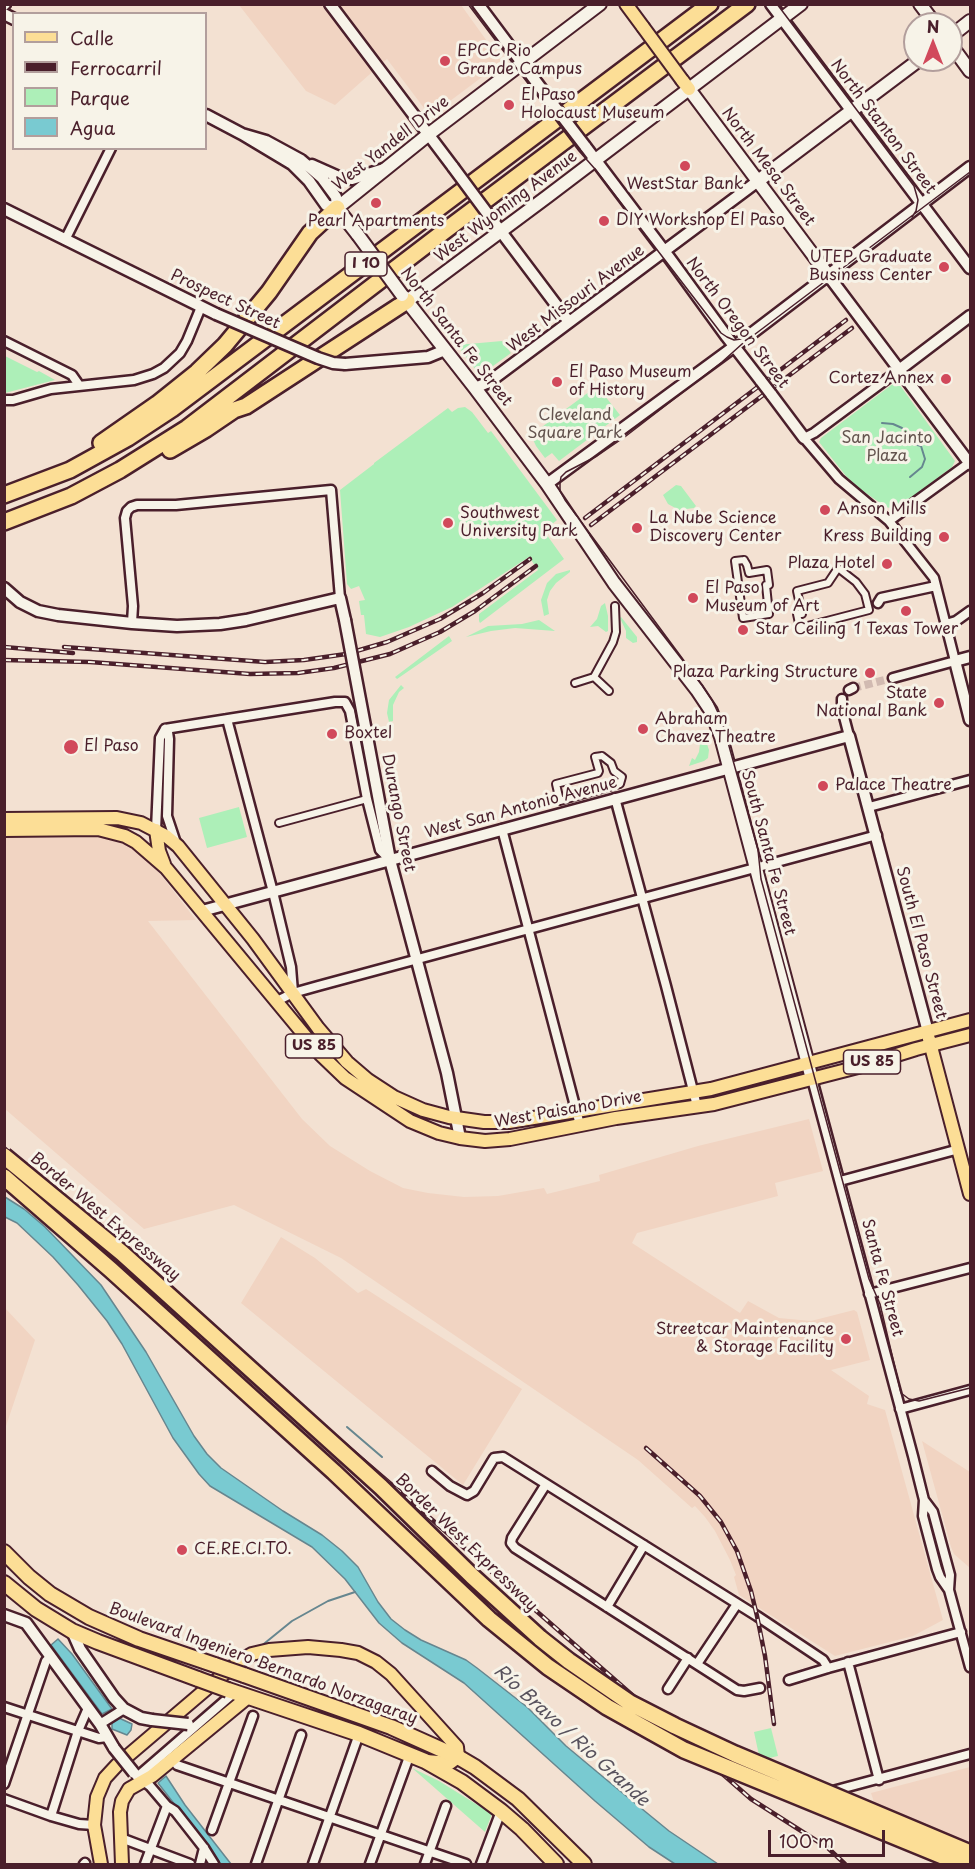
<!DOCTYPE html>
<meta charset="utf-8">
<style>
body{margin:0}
#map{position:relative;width:975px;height:1869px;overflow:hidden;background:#f3e1d2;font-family:"Playpen Sans",sans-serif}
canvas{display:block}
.frame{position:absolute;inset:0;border:6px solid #4a1f2b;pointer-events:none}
.legend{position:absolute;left:12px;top:12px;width:195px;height:138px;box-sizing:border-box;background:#f7f3e8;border:2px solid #b29e9c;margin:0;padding:8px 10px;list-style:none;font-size:18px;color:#4a1f2b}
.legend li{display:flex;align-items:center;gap:12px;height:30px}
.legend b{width:30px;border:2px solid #b29e9c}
.north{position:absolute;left:903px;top:12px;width:60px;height:60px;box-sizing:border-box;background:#f7f3e8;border:2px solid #b29e9c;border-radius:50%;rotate:0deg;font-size:16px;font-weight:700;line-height:24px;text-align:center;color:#4a1f2b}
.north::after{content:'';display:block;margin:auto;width:21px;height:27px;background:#d1495b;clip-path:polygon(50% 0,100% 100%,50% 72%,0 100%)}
.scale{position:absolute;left:768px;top:1830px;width:117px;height:27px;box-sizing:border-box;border:3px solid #4a1f2b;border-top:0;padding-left:8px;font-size:18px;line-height:21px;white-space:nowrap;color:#4a1f2b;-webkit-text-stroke:4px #f7f3e8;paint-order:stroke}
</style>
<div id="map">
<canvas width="975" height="1869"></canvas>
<div class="frame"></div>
<ul class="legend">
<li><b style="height:8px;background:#fcde96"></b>Calle</li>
<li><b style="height:8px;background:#4a1f2b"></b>Ferrocarril</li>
<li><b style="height:16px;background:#adefb8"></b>Parque</li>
<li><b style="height:16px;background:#79cad1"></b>Agua</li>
</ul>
<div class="north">N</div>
<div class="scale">100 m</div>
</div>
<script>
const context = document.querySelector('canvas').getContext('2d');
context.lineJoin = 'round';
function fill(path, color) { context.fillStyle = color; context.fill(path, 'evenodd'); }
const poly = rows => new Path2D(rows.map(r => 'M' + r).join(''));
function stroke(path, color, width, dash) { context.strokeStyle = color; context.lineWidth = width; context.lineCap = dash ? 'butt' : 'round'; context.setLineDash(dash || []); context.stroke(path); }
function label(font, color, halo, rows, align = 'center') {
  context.font = font + ' "Playpen Sans",sans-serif'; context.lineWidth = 6; context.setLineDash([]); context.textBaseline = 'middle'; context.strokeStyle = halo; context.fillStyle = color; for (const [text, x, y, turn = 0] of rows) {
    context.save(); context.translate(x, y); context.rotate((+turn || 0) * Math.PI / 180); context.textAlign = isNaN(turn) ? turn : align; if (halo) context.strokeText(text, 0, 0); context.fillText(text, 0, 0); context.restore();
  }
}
const built = poly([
 [239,5,461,5,502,62,430,116,387,59,335,105,306,91],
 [96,834,121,841,140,851,154,866,196,920,148,921,302,1119,330,1146,370,1171,403,1188,428,1193,464,1197,498,1196,544,1188,547,1194,600,1181,599,1175,698,1146,809,1119,823,1171,775,1183,778,1196,637,1233,632,1243,740,1313,748,1301,779,1318,811,1321,854,1310,857,1312,870,1360,831,1370,869,1396,867,1404,885,1410,943,1620,913,1636,835,1656,739,1595,734,1577,736,1575,730,1560,715,1531,705,1517,695,1506,692,1508,638,1460,341,1258,234,1205,144,1229,5,1109,5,835],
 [281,1237,315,1258,358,1293,366,1289,522,1389,463,1485,241,1303],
 [5,1308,35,1340,5,1429],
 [922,1441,970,1472,970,1568,954,1554,951,1547],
 [970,1767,970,1840,952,1841,876,1808,871,1793]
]);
const green = poly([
 [502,341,511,353,482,374,478,373,457,345],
 [5,356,37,372,39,371,55,380,5,393],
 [894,383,899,384,955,461,952,467,899,507,890,508,886,507,860,489,846,476,819,442,821,438],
 [597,386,620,415,559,461,552,453,545,458,536,446,531,435],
 [465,407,472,412,488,433,491,431,557,520,544,531,564,559,480,623,479,621,479,614,538,570,529,557,452,607,409,627,380,637,366,634,364,615,361,615,359,601,365,600,359,586,351,589,347,584,340,490,374,464,374,463,448,408,452,412,458,408],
 [676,485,681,486,696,506,694,508,679,510,668,504,663,495],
 [570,570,570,572,556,583,550,591,547,600,549,614,544,616,541,600,547,583,556,574],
 [605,603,608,616,608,631,606,632,598,626,590,627,597,619,601,606],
 [621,617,637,637,637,642,633,643,626,638,626,631,620,618],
 [539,620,555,631,515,628,491,631,466,637,488,626,522,624],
 [449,636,452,641,397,679,395,677],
 [401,685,404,688,399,692,393,705,393,721,389,722,387,713,389,700],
 [701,735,704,735,709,750,708,758,704,761,689,766,692,758,695,760,699,752],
 [239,807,247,837,207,848,199,818],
 [771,1728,778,1756,760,1760,754,1732],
 [412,1768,439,1781,492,1814,485,1832]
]);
const water = poly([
 [5,1197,24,1209,45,1227,101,1285,146,1352,194,1436,207,1454,221,1468,283,1511,322,1535,342,1551,358,1567,378,1602,391,1619,405,1630,421,1640,466,1660,477,1668,527,1707,566,1746,614,1786,669,1831,718,1864,675,1864,649,1847,595,1801,464,1683,402,1643,379,1623,345,1579,312,1547,210,1486,199,1474,173,1438,122,1344,107,1321,78,1285,53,1257,17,1223,5,1217,5,1197],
 [58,1639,72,1654,112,1709,102,1714,51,1645,58,1639],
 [119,1718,132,1724,131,1730,127,1735,112,1729,112,1723,119,1718],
 [166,1776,185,1805,231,1864,221,1864,158,1783,166,1776]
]);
const stream = poly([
 [882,423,893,424,902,428],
 [910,477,922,467,925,459,921,446,914,444],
 [347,1427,382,1457],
 [260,1647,292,1621,328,1601,355,1592]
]);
const minorTunnel = poly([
 [853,688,893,678]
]);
const pedestrian = poly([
 [744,560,747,565,749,573,767,570,769,585,766,585,769,614,743,618,735,561,744,560],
 [838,568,856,582,865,594,869,610,800,628,797,614,802,614,797,591,828,583,838,568],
 [594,677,609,691],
 [575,683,594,677,613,642,616,632,615,606],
 [602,756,611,763,614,771,622,777,620,784,560,801,556,784,598,773,599,771,595,757,602,756],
 [279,823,367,799]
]);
const minor = poly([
 [65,240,111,148],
 [4,341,72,375,79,385],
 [4,400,13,400,51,389,134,380,153,374,164,368,180,353,187,341,201,307],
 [889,521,969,463],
 [878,603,881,598,936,586],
 [132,623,133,606,125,518,127,511,131,507,137,505,176,505,331,490,340,598],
 [946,624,956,621,970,611],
 [893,678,955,661,934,578,889,521,839,479,804,438,814,433,899,370],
 [849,690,853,688],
 [842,699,842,709,849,736],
 [227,719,273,892,291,967,293,992],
 [165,729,335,702,345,702,350,711,367,799,380,850,390,860],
 [165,729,168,732,169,739,167,816,176,843],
 [615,798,666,986,697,1106],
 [869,807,970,780],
 [502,829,580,1125],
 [156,830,160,738,165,729],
 [277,1001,293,993,318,986,877,835],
 [812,1079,913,1456,924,1500,923,1516,937,1569,940,1577,949,1590],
 [840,1181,959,1149],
 [869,1294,970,1268],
 [900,1409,970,1390],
 [432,1471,450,1486,467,1495,474,1491,494,1458,503,1457,757,1616,823,1660,828,1668],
 [546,1484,512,1538,511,1543,515,1548,737,1690,744,1691,760,1688],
 [924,1500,933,1512,950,1575,949,1590,970,1667],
 [607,1607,644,1545],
 [848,1662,879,1780],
 [697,1664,737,1604],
 [789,1680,828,1668,961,1632],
 [668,1689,688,1658],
 [4,1707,99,1738,107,1737],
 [100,1724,124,1709],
 [173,1759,177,1765,466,1864],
 [137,1777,235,1692],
 [142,1780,150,1786,167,1806,175,1811,204,1848,214,1864],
 [4,1784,46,1661,51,1656],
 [829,1792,970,1754],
 [4,1799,51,1816,79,1824,94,1825],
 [51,1816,78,1731,88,1708],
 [212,1830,253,1716],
 [121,1838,190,1864],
 [84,1864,85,1863],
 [145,1864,167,1806],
 [200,1864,204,1848],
 [256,1864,301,1735],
 [313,1864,359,1734],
 [370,1864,410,1754],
 [425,1864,446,1806],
 [481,1864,501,1811]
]);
const tertiary = poly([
 [330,4,453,167],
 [478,4,552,103],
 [771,4,970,268],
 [4,5,5,4],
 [4,14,14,19],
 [206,115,242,134,292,164,309,181,326,205,337,208,336,197,322,178,301,160,266,141,242,134],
 [585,146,671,260,727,337,761,381],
 [312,165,339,177,352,179,384,169],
 [4,209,216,314],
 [493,221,569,322],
 [828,275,970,464],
 [345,364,428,357,445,350],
 [899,370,970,316],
 [475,388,489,382,758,181],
 [771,394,804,438],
 [547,484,743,340,970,167],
 [4,588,20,602,38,611,58,615,132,623,177,626,220,624,246,620,340,598,345,620],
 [970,657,955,661,970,720],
 [365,726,390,860,447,1073,460,1138],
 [202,911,849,736,928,1032],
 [4,1615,26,1623],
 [26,1623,100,1724,114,1748],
 [72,1631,80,1649,114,1698,124,1709,141,1718,152,1720]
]);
const secondary = poly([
 [920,4,935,24],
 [951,36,970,21],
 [951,45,970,71],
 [689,89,828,275],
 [758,181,919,60],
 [358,235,337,208,429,134,600,4],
 [403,296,475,388,547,484,572,521],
 [407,301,548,196,801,4],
 [583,537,614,583,697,690,711,711,721,737,812,1079]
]);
const primary = poly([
 [626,4,643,27],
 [682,80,689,89],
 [4,819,117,818,141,823,166,836,178,846,253,939,318,1028,347,1062,368,1080,394,1097,423,1110,449,1117,484,1122,509,1122,711,1089,970,1020],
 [4,830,98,829,125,836,136,842,166,868,320,1054,345,1078,410,1121,439,1133,460,1138,485,1141,510,1139,616,1118,714,1104,858,1067,916,1049,970,1035],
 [156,830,159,851,164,864],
 [929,1039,970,1194],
 [101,1864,94,1825,97,1797,105,1778,117,1765,238,1662,252,1654,269,1650,308,1647,341,1650,358,1653,376,1662,391,1674,457,1747,458,1757,450,1763,426,1761],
 [122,1864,120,1812,122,1801,129,1789,152,1776,248,1697]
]);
const trunk = poly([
 [4,1552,29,1577,50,1594,89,1617,139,1639,215,1665],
 [4,1583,36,1609,72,1631,98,1642,198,1679],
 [244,1675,391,1727,458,1757,475,1767,518,1799,584,1864],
 [228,1690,359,1734,425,1761,462,1782,501,1811,522,1829,556,1864]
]);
const motorway = poly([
 [101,443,157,404,197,372,225,345,269,292,310,233,337,208],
 [170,450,206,429,234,410,246,406,407,301],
 [4,495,70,470,128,438,172,409,710,4],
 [4,522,71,496,120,470,187,428,446,230,747,4]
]);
const tram = poly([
 [468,4,579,151,595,169,721,333,727,337,734,340,748,338],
 [777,4,914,186,918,200,916,211,912,217],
 [970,172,742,344,722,362,626,436,597,456,566,472,561,477,560,483,560,491,565,500,702,685,712,700,722,721,758,850,761,879,869,1279,880,1304,901,1393,909,1399,919,1401,970,1388]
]);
const rail = poly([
 [585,518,846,320],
 [591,525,852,328],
 [4,647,73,653],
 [64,647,265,662,304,660,346,654,387,642,440,619,483,593,530,559],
 [4,660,90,662,250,674,298,673,334,668,390,654,440,632,475,611,536,566],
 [4,1148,152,1279,413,1503,751,1799,828,1848,845,1864],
 [646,1448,700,1496,721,1522,737,1551,751,1591,757,1616,765,1656,774,1724]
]);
const tertiaryBridge = poly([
 [552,103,585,146],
 [453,167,493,221],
 [216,314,318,358,333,363,345,364],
 [761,381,771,394],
 [345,620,365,726],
 [152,1720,188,1724],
 [114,1748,134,1773]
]);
const secondaryBridge = poly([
 [358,235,402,295],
 [572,521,583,537]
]);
const primaryBridge = poly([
 [643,27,682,80]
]);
const trunkBridge = poly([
 [215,1665,244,1675],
 [198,1679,228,1690]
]);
const motorwayBridge = poly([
 [4,1156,122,1253,381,1487,472,1576,540,1638,569,1661,630,1703,675,1726,735,1754,970,1853],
 [4,1177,111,1270,334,1472,489,1619,548,1667,607,1707,684,1750,962,1864]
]);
const markers = [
 [445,61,6,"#d1495b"],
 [509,105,6,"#d1495b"],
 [685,166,6,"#d1495b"],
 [376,203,6,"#d1495b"],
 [604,221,6,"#d1495b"],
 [944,267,6,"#d1495b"],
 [946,379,6,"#d1495b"],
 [557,382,6,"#d1495b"],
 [825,510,6,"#d1495b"],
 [448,523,6,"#d1495b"],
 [637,528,6,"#d1495b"],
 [944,537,6,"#d1495b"],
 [887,564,6,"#d1495b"],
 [693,598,6,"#d1495b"],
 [906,611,6,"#d1495b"],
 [743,630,6,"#d1495b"],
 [870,673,6,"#d1495b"],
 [939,703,6,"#d1495b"],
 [643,729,6,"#d1495b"],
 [332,734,6,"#d1495b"],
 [71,747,8,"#d1495b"],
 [823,786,6,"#d1495b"],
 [846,1339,6,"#d1495b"],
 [182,1550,6,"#d1495b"]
];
const shields = [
 [366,264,42],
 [314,1046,57],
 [872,1062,57]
];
const shieldNames = [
 ["I 10",366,264],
 ["US 85",314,1046],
 ["US 85",872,1062]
];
const poiNames = [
 ["EPCC Rio",457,52],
 ["Grande Campus",457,70],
 ["El Paso",521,96],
 ["Holocaust Museum",521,114],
 ["WestStar Bank",685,185,"center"],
 ["DIY Workshop El Paso",616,221],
 ["Pearl Apartments",376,222,"center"],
 ["UTEP Graduate",932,258,"right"],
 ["Business Center",932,276,"right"],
 ["El Paso Museum",569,373],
 ["of History",569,391],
 ["Cortez Annex",934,379,"right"],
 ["Anson Mills",837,510],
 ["Southwest",460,514],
 ["University Park",460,532],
 ["La Nube Science",649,519],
 ["Discovery Center",649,537],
 ["Kress Building",932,537,"right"],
 ["Plaza Hotel",875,564,"right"],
 ["El Paso",705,589],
 ["Museum of Art",705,607],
 ["Star Ceiling",755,630],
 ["1 Texas Tower",906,630,"center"],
 ["Plaza Parking Structure",858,673,"right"],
 ["State",927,694,"right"],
 ["National Bank",927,712,"right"],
 ["Abraham",655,720],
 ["Chavez Theatre",655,738],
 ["Boxtel",344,734],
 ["El Paso",84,747],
 ["Palace Theatre",835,786],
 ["Streetcar Maintenance",834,1330,"right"],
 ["& Storage Facility",834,1348,"right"],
 ["CE.RE.CI.TO.",194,1550]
];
const streetNames = [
 ["North Stanton Street",883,127,53],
 ["West Yandell Drive",391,144,-38],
 ["North Mesa Street",768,167,53],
 ["West Wyoming Avenue",506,207,-37],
 ["West Missouri Avenue",576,299,-37],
 ["Prospect Street",225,300,25],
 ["North Oregon Street",737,323,53],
 ["North Santa Fe Street",456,337,52],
 ["West San Antonio Avenue",521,808,-15],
 ["Durango Street",398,813,79],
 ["South Santa Fe Street",768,853,75],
 ["South El Paso Street",921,943,75],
 ["West Paisano Drive",568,1110,-10],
 ["Border West Expressway",105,1217,40],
 ["Santa Fe Street",882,1278,75],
 ["Border West Expressway",466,1543,44],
 ["Boulevard Ingeniero Bernardo Norzagaray",263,1664,20]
];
const parkNames = [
 ["Cleveland",575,416],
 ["Square Park",575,434],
 ["San Jacinto",887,439],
 ["Plaza",887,457]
];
const waterNames = [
 ["Río Bravo / Rio Grande",571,1736,42]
];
fill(built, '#f1d4c2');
fill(green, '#adefb8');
fill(water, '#79cad1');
stroke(water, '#66868f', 1.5);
stroke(stream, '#66868f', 2);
stroke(minorTunnel, '#d1bab1', 8, [8, 4]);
stroke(pedestrian, '#4a1f2b', 10);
stroke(minor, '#4a1f2b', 13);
stroke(tertiary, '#4a1f2b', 15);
stroke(secondary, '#4a1f2b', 16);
stroke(primary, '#4a1f2b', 16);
stroke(trunk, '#4a1f2b', 18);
stroke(motorway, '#4a1f2b', 20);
stroke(pedestrian, '#f7f3e8', 6);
stroke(minor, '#f7f3e8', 8);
stroke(tertiary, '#f7f3e8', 10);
stroke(secondary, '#f7f3e8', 12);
stroke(primary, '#fcde96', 12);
stroke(trunk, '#fcde96', 14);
stroke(motorway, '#fcde96', 15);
stroke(tram, '#4a1f2b', 1.5);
stroke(rail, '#4a1f2b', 4.5);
stroke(rail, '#f7f3e8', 2, [7]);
stroke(tertiaryBridge, '#4a1f2b', 15, []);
stroke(secondaryBridge, '#4a1f2b', 16, []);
stroke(primaryBridge, '#4a1f2b', 16, []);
stroke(trunkBridge, '#4a1f2b', 18, []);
stroke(motorwayBridge, '#4a1f2b', 20, []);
stroke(tertiaryBridge, '#f7f3e8', 10);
stroke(secondaryBridge, '#f7f3e8', 12);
stroke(primaryBridge, '#fcde96', 12);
stroke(trunkBridge, '#fcde96', 14);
stroke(motorwayBridge, '#fcde96', 15);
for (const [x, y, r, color] of markers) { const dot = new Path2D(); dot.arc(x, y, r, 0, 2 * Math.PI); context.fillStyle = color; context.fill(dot); stroke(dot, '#f7f3e8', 2); }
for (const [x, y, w] of shields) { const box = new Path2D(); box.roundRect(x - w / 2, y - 12, w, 24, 4.5); context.fillStyle = '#f7f3e8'; context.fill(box); stroke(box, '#4a1f2b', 1.5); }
label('bold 15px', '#4a1f2b', null, shieldNames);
label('16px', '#4a1f2b', '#f7f3e8', poiNames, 'left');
label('16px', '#4a1f2b', '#f7f3e8', streetNames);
label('16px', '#63534e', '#f7f3e8', parkNames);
label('italic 18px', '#58525d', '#f7f3e8', waterNames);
</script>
